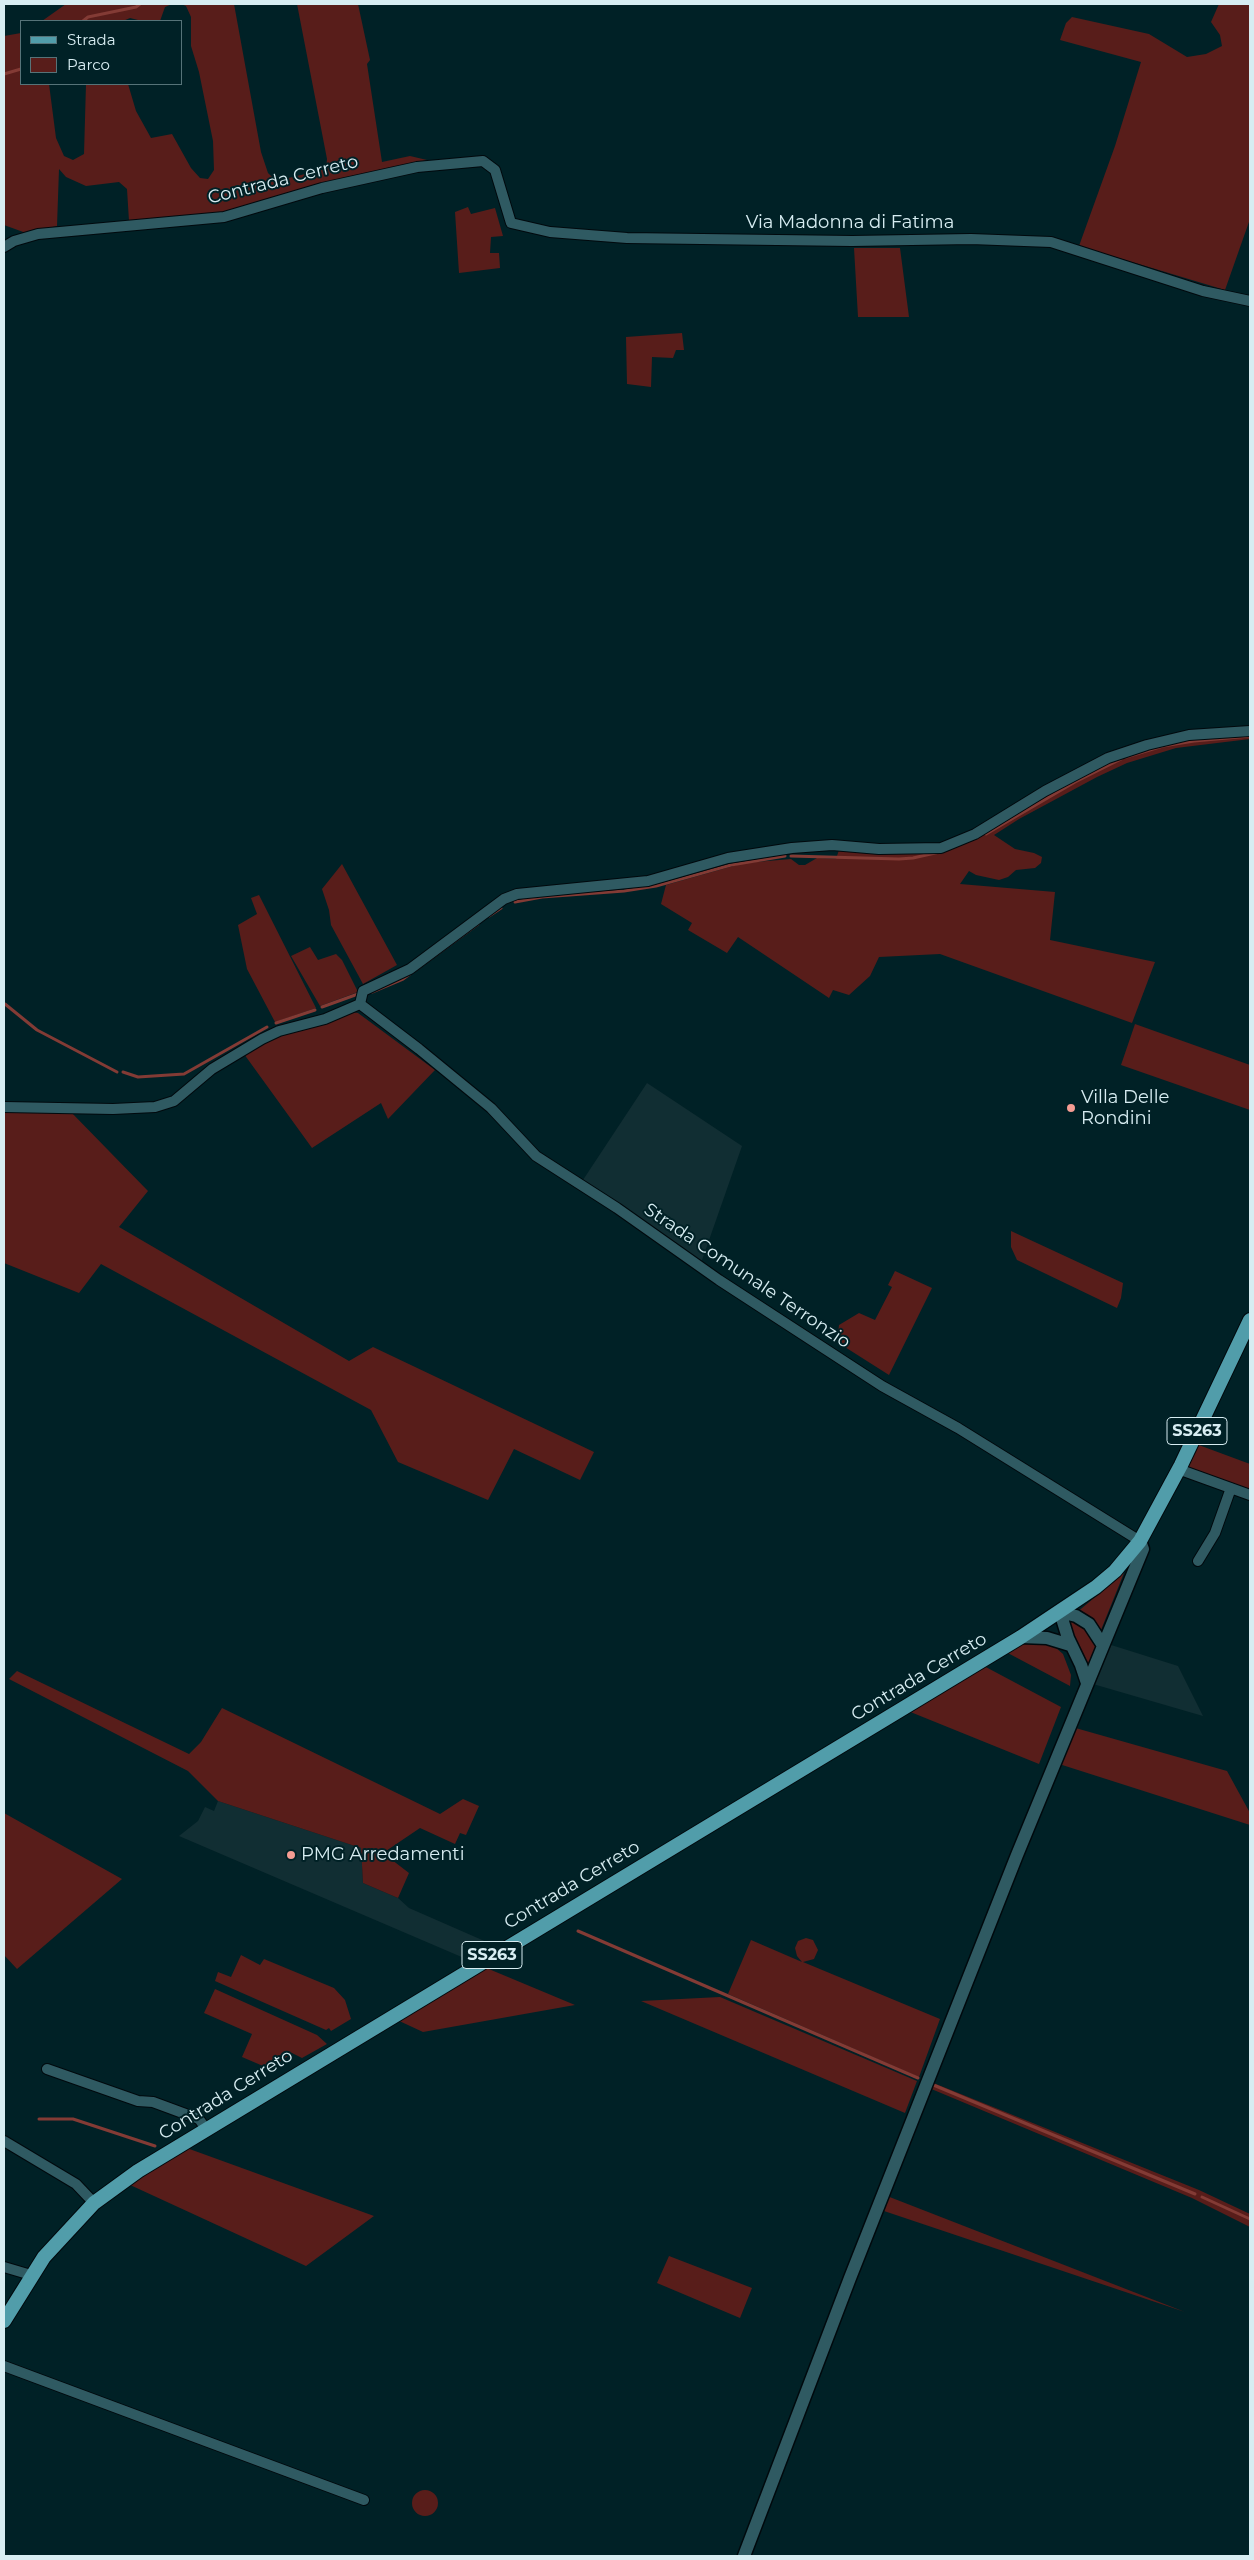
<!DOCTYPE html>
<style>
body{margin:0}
#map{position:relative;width:1254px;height:2560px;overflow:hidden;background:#002126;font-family:Montserrat,sans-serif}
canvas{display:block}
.frame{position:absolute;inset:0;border:5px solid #d7edf2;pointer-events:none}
.legend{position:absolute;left:20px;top:20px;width:162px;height:65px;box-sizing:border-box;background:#002126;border:1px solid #567378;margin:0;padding:6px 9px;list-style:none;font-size:15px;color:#d7edf2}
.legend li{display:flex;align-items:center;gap:10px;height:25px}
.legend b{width:25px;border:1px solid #567378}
</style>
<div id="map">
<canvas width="1254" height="2560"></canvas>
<div class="frame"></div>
<ul class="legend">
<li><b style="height:6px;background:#519daa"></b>Strada</li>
<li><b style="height:14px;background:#581d1a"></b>Parco</li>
</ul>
</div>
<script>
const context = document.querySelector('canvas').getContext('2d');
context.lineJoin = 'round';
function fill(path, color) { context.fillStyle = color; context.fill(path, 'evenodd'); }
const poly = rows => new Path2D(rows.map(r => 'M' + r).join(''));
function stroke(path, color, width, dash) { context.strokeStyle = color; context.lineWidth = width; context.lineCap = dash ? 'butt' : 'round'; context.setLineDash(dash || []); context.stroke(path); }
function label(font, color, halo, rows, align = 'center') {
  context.font = font + ' Montserrat,sans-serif'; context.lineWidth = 4; context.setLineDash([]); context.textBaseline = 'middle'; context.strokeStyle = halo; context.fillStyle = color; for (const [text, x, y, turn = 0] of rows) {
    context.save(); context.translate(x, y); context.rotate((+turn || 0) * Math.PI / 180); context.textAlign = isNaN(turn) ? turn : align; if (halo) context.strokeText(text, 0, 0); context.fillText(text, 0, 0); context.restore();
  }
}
const built = poly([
 [647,1083,742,1146,701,1263,581,1183],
 [1108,1644,1178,1666,1203,1716,1093,1684],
 [218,1801,361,1848,363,1883,398,1898,409,1908,489,1943,464,1958,179,1836,198,1821,205,1807,214,1811]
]);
const green = poly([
 [66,4,172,4,165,7,160,21,142,21,130,18,123,21,42,21],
 [181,4,234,4,261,152,268,173,276,181,326,169,327,159,297,4,358,4,370,60,367,64,382,162,410,156,427,160,312,188,226,212,129,221,127,189,119,182,86,186,66,177,59,169,57,226,26,233,4,225,4,36,21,33,21,84,49,84,56,138,64,156,73,160,84,154,86,84,128,84,136,111,151,138,172,134,191,168,200,178,208,179,214,170,213,141,199,72,191,46,191,17,186,6],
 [1219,4,1250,4,1250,219,1225,290,1079,246,1115,146,1141,62,1060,40,1066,23,1072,17,1149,34,1187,57,1206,54,1222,46,1220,35,1211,22],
 [468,207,471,214,495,208,503,236,491,237,490,253,499,253,500,268,459,273,455,212],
 [854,248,900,248,909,317,858,317],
 [682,333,684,350,676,350,673,358,652,357,651,387,627,384,626,337],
 [1250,734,1250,739,1176,748,1127,763,1097,777,1019,819,994,835,1015,849,1034,853,1042,857,1041,863,1035,868,1016,870,1008,877,999,880,976,875,969,871,960,884,1055,892,1050,940,1155,962,1132,1023,940,954,879,957,870,976,849,995,833,990,829,998,738,937,727,953,688,930,692,923,661,904,666,885,744,863,791,859,799,865,805,865,817,858,836,859,839,850,940,849,1120,757,1177,740],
 [342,864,397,965,363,984,331,925,329,910,322,889],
 [259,895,316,1008,275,1022,247,969,238,925,257,914,251,898],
 [310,947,318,960,336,954,342,960,358,992,320,1006,291,956],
 [352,1012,358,1013,435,1070,388,1119,381,1103,312,1148,244,1054,274,1038],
 [1135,1024,1250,1065,1250,1110,1121,1065],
 [69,1110,148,1191,119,1227,349,1361,373,1347,594,1452,580,1480,514,1449,488,1500,398,1462,371,1410,101,1264,79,1293,4,1263,4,1111],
 [1011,1231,1123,1283,1121,1298,1117,1308,1017,1260,1011,1247],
 [895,1271,932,1288,889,1375,837,1342,839,1325,859,1313,875,1320,892,1287,888,1285],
 [1196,1444,1250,1464,1250,1491,1185,1467],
 [1124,1573,1101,1630,1088,1619,1076,1613],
 [1071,1620,1087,1629,1097,1647,1089,1666,1071,1630],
 [1035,1639,1055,1647,1063,1654,1071,1675,1070,1686,1004,1651,1013,1645],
 [982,1665,1061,1707,1039,1764,908,1711],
 [17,1671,189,1754,201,1742,222,1708,440,1814,463,1799,479,1806,466,1835,460,1833,455,1844,420,1828,383,1853,409,1873,398,1898,363,1883,361,1848,218,1801,188,1771,9,1679],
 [1072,1727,1227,1771,1250,1813,1250,1825,1056,1763],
 [4,1813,122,1879,17,1969,4,1955],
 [806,1938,813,1940,818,1950,814,1959,803,1962,940,2019,919,2077,728,1994,751,1940,802,1962,797,1956,795,1948,798,1941],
 [241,1955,260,1965,264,1959,334,1988,345,2000,351,2019,331,2031,329,2028,326,2030,215,1981,218,1972,231,1977],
 [484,1967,575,2005,423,2032,395,2019],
 [215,1989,317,2035,327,2044,302,2058,292,2053,270,2069,242,2057,252,2034,204,2013],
 [720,1997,917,2081,905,2113,641,2001],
 [931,2082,1199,2190,1250,2214,1250,2227,1192,2198,929,2088],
 [184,2147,374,2216,306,2266,128,2184],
 [887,2196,1185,2312,881,2210],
 [669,2256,752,2288,740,2318,657,2283],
 '412 2503a13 13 0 1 1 26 0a13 13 0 1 1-26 0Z'
]);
const stream = poly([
 [83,21,88,17,136,7,140,4],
 [4,74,21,69],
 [1126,757,1163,746,1194,741,1250,736],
 [986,834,1075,782,1121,759],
 [791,856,899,859,913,858,944,851],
 [515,902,542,897,624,891,656,886,731,865,785,856],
 [489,916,501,908],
 [372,992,403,979,478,924],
 [5,1004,37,1030,117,1072],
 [322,1007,358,994],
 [276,1023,315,1010],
 [123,1072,138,1077,184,1074,267,1027],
 [578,1931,918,2078],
 [931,2084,1195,2194],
 [39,2119,73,2119,155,2146],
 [1202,2197,1250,2219]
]);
const minor = poly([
 [4,247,14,241,38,234,224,217,322,188,417,167,483,161,495,170,511,223,550,232,627,238,852,241,971,239,1051,242,1203,291,1250,301],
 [360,1004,419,1049,491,1108,536,1156,617,1208,719,1280,882,1386,958,1428,1140,1541],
 [4,1107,113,1109,155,1107,174,1101,212,1069,262,1039,279,1031,325,1019,360,1004,363,991,410,969,504,899,517,894,648,881,728,858,792,848,832,845,879,849,941,848,975,834,1045,791,1108,758,1147,745,1189,735,1250,731],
 [1178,1469,1250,1495],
 [1198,1561,1215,1533,1231,1488],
 [47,2069,138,2101,153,2102,199,2119,206,2129],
 [4,2141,76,2184,94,2203],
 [4,2267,31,2275],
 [4,2366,364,2500]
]);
const tertiary = poly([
 [1021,1637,1047,1638,1070,1645],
 [1087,1683,1081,1665,1068,1638,1060,1612,1076,1616,1089,1624,1102,1644],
 [744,2556,850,2278,1017,1855,1143,1549,1140,1541]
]);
const primary = poly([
 [4,2321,44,2257,94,2203,138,2171,1021,1637,1096,1587,1115,1571,1140,1541,1181,1465,1250,1320]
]);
const markers = [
 [1071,1108,5,"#f59c93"],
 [291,1855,5,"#f59c93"]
];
const shields = [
 [1197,1431,60],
 [492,1955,60]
];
const shieldNames = [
 ["SS263",1197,1431],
 ["SS263",492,1955]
];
const streetNames = [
 ["Contrada Cerreto",283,180,-14],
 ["Via Madonna di Fatima",850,223],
 ["Strada Comunale Terronzio",747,1276,34],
 ["Contrada Cerreto",919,1677,-31],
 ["Contrada Cerreto",572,1885,-31],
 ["Contrada Cerreto",226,2095,-32]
];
const poiNames = [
 ["Villa Delle",1081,1098],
 ["Rondini",1081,1119],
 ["PMG Arredamenti",301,1855]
];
fill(built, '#112e33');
fill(green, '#581d1a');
stroke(stream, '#833b35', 3);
stroke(minor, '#00090d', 12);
stroke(tertiary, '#00090d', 15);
stroke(primary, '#00090d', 16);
stroke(minor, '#2f5a62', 10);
stroke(tertiary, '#2f5a62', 12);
stroke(primary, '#519daa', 14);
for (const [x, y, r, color] of markers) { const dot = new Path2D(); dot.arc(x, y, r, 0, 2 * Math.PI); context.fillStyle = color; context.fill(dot); stroke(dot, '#002126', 2); }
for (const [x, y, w] of shields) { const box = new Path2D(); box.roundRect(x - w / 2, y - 13.5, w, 27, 4); context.fillStyle = '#002126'; context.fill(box); stroke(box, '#d7edf2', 1); }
label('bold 16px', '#d7edf2', null, shieldNames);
label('18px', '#d7edf2', '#002126', streetNames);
label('18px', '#d7edf2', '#002126', poiNames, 'left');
</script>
